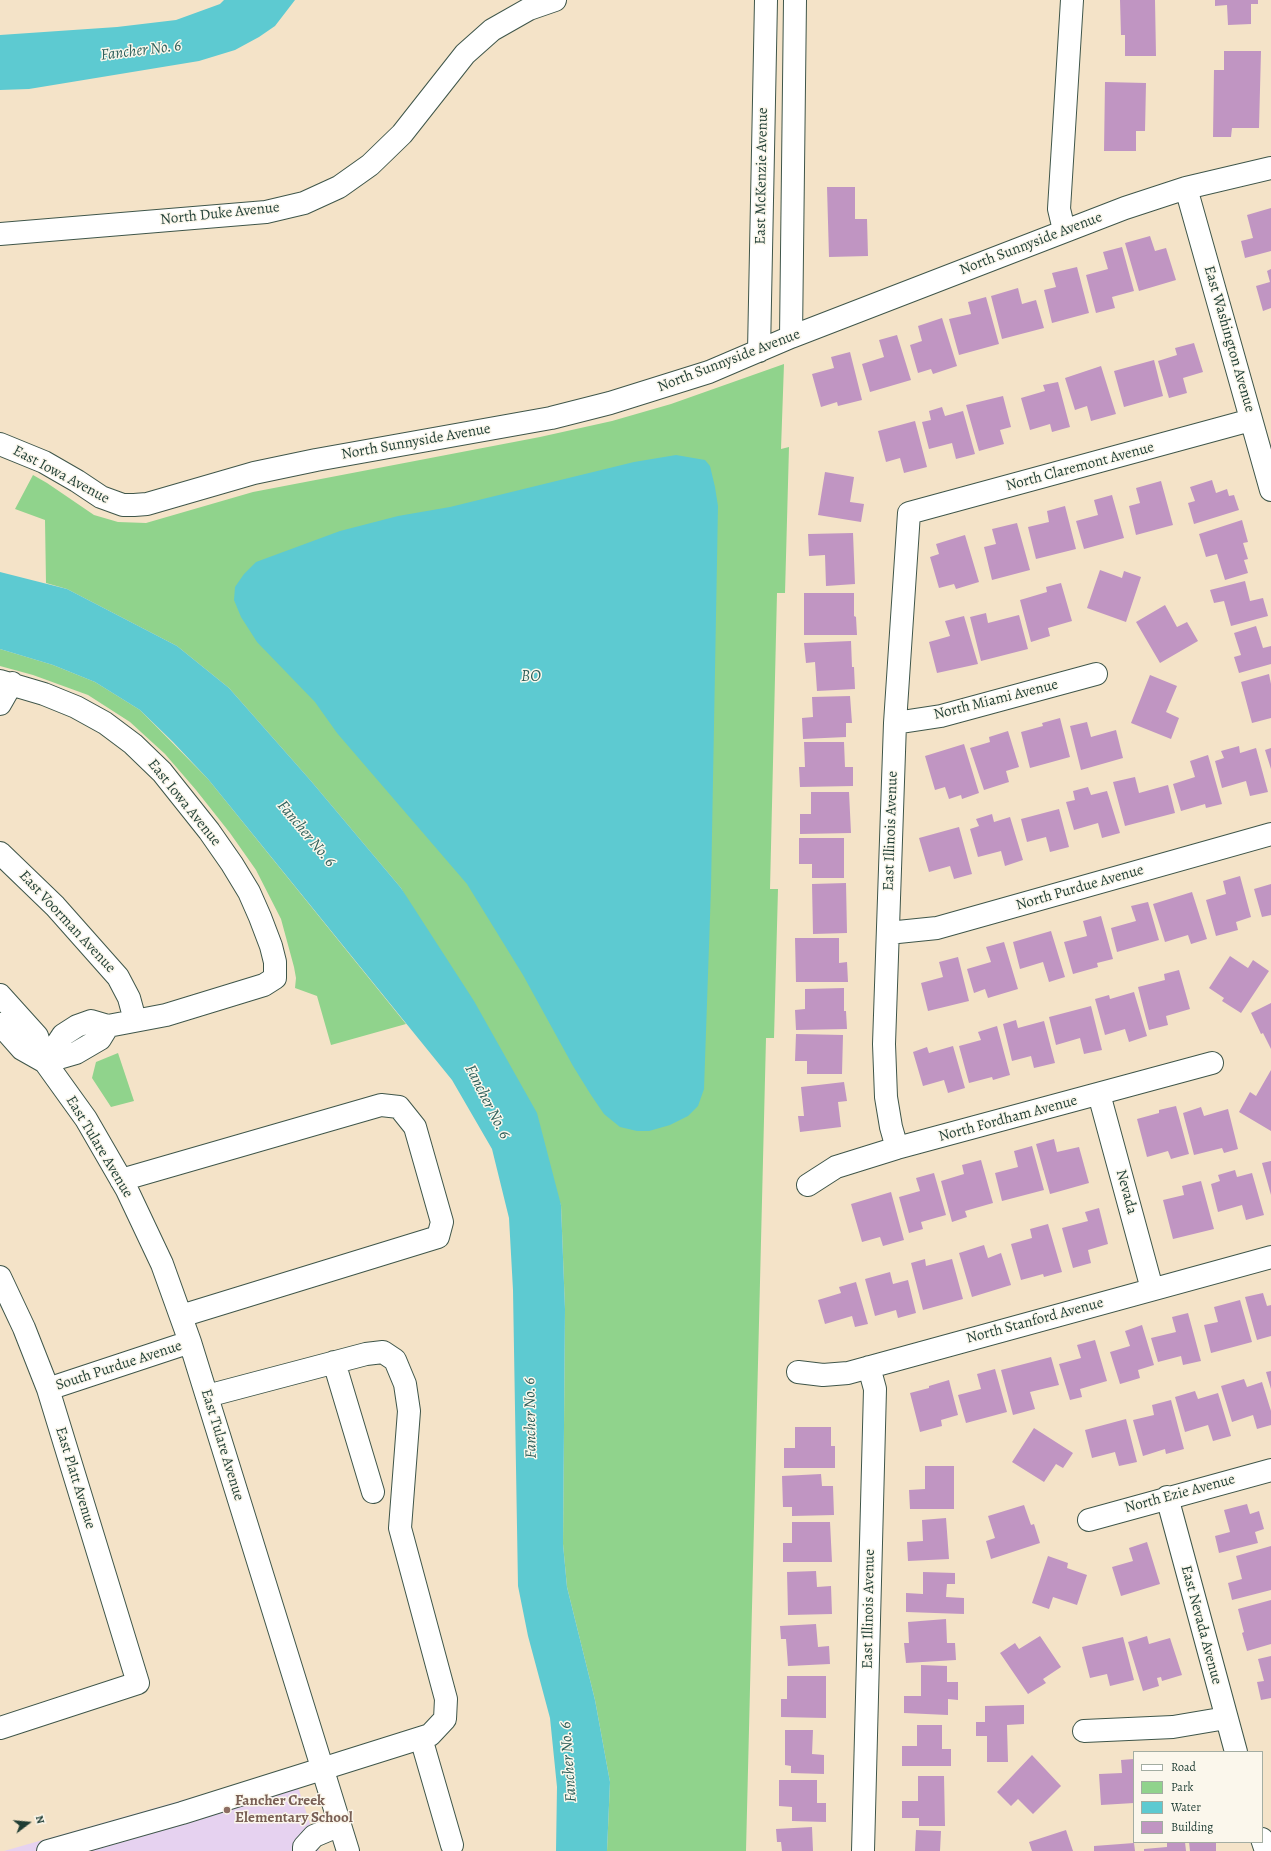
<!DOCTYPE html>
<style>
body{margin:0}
#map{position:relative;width:1271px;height:1851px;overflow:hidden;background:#f4e3c8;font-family:Alegreya,serif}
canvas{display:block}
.legend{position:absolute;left:1133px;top:1751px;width:130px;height:92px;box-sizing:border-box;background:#fbf7ec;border:1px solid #a3ada2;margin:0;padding:5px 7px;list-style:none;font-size:12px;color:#1f3d34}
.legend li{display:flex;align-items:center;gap:8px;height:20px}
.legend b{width:20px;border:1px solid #a3ada2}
.north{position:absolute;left:8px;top:1803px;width:40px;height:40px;-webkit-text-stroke:3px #fbf7ec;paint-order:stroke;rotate:74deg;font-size:11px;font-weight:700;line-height:16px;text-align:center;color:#1f3d34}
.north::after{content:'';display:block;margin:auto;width:14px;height:18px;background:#1f3d34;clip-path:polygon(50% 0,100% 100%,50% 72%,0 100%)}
</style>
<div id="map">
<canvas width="1271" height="1851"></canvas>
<ul class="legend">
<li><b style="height:5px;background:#fff"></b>Road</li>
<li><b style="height:11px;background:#90d38c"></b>Park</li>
<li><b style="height:11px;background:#5dcad1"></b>Water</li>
<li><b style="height:11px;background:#c095c2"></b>Building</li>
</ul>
<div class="north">N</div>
</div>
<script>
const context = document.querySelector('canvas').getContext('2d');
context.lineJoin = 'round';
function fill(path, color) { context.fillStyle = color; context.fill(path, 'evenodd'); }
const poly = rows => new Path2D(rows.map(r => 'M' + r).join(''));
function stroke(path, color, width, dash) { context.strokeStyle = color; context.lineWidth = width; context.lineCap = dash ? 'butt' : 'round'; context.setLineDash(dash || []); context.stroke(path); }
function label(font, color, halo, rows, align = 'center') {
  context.font = font + ' Alegreya,serif'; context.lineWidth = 3; context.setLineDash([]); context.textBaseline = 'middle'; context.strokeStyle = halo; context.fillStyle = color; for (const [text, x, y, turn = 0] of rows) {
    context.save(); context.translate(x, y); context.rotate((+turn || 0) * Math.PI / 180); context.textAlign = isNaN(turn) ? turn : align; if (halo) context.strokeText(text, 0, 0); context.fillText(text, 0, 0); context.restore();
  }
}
const built = poly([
 [292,1769,319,1851,4,1851]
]);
const green = poly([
 [784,364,781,449,789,447,785,593,777,593,770,889,778,889,774,1038,766,1038,746,1851,607,1851,610,1782,595,1700,567,1587,563,1544,565,1309,561,1205,401,888,311,781,229,688,177,646,67,589,46,583,45,520,15,509,33,475,47,483,94,515,118,522,146,523,253,492,540,437,612,421,671,404],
 [0,649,53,665,95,682,140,710,208,779,406,1024,331,1045,317,996,295,988,296,978,294,967,281,919,256,870,230,833,196,790,165,754,130,722,88,695,33,675,0,666],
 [118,1053,134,1101,111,1107,92,1078,96,1062]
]);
const water = poly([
 [224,0,295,0,275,26,259,37,235,50,199,61,108,76,29,89,0,90,0,35,117,27,176,20,220,4],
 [676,455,705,460,710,466,715,487,718,506,711,888,704,1089,698,1106,688,1116,670,1125,649,1131,637,1131,620,1127,604,1114,591,1095,573,1066,523,975,467,884,337,733,315,702,257,642,241,617,234,600,235,587,244,574,256,562,340,531,398,516,450,507,634,462],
 [0,572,67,589,177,646,229,688,311,781,401,888,474,1001,537,1113,561,1205,565,1309,563,1544,567,1587,595,1700,610,1782,607,1851,556,1851,557,1787,550,1718,528,1636,518,1586,513,1290,509,1218,492,1149,452,1080,208,779,173,742,140,710,95,682,53,665,0,649]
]);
const building = poly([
 [1120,0,1155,0,1156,56,1125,56,1125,35,1121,35],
 [1215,0,1258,0,1258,4,1251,4,1251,24,1228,25,1227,5,1215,6],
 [1224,51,1261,51,1259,128,1232,128,1231,137,1213,137,1214,70,1224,70],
 [1105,82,1146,83,1145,131,1136,131,1136,151,1104,151],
 [827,187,855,187,855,219,867,219,868,256,829,257],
 [1271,208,1271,251,1245,258,1241,241,1253,238,1247,215],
 [1150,236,1155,251,1166,248,1176,280,1139,291,1125,243],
 [1122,247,1134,291,1112,297,1115,308,1096,313,1086,275,1108,269,1103,252],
 [1077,267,1089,313,1052,323,1044,290,1056,287,1052,273],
 [1271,269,1271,308,1263,311,1256,286,1270,282,1267,271],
 [1018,288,1022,304,1036,300,1044,328,1002,339,991,296],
 [986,297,999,344,959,355,949,319,971,314,968,302],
 [942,318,957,366,933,374,931,369,918,373,910,345,922,341,918,326],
 [897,335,911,380,870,392,862,364,884,357,879,340],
 [1194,343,1203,372,1183,378,1187,393,1169,398,1158,361,1177,355,1175,348],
 [850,352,862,400,838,406,837,402,821,407,812,374,834,368,831,357],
 [1154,360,1163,396,1124,407,1114,371],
 [1101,366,1116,414,1091,421,1087,406,1075,410,1065,378],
 [1058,382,1070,427,1052,432,1050,424,1030,430,1021,398,1045,391,1043,385],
 [1003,396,1011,427,1000,430,1004,444,979,451,966,405],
 [942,407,945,416,963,411,975,454,956,459,952,443,929,449,922,422,931,420,929,411],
 [915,421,927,467,904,473,900,458,886,462,878,431],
 [825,472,854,477,850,502,864,504,861,522,818,515],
 [1212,480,1216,493,1227,489,1229,496,1234,495,1239,510,1194,524,1188,503,1195,501,1190,487],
 [1161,481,1173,525,1136,535,1129,506,1140,503,1136,488],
 [1112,495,1124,538,1084,549,1076,521,1098,515,1094,500],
 [1065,506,1076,549,1036,559,1028,527,1049,522,1047,511],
 [1242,520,1248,542,1243,543,1248,559,1244,560,1248,573,1225,580,1217,554,1206,557,1199,534],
 [1017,523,1030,570,992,580,984,547,996,544,992,529],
 [853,533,855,584,826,586,825,555,809,556,808,534],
 [965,535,979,582,956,589,954,584,939,588,930,557,939,554,936,544],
 [1100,570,1122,578,1124,571,1141,577,1126,622,1087,608],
 [1245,581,1250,601,1263,598,1268,616,1231,626,1224,601,1214,603,1210,590],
 [1061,583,1072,621,1048,628,1050,636,1031,642,1020,600,1047,592,1046,587],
 [804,593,854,593,854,616,856,617,857,635,804,635],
 [1165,605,1177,627,1187,622,1198,641,1160,663,1136,622],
 [986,613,988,623,1019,615,1028,649,981,661,970,617],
 [964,616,978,664,937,673,929,642,950,636,945,621],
 [1256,626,1263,648,1271,646,1271,664,1239,673,1234,657,1241,655,1234,633],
 [851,641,852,667,854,667,855,689,817,691,815,662,806,663,804,643],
 [1269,674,1271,684,1271,718,1252,723,1241,682],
 [1150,675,1177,686,1166,712,1179,718,1171,739,1131,723],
 [850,696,852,723,846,723,846,737,803,739,802,718,813,717,812,697],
 [1060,718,1070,757,1030,768,1021,732,1043,726,1042,723],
 [1087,722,1091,737,1116,730,1123,758,1081,770,1070,726],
 [1008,731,1019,767,1006,771,1009,782,984,790,970,748,990,742,989,737],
 [804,742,844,742,845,767,853,767,853,786,800,787,799,767,805,767],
 [964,744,979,793,962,799,961,795,949,799,945,787,935,790,925,756],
 [1239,746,1240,753,1256,748,1268,792,1250,796,1246,781,1222,788,1215,761,1224,758,1221,751],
 [1271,748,1271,769,1265,750],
 [1208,755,1222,804,1206,808,1205,804,1181,811,1173,784,1195,777,1190,761],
 [1135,777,1139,793,1168,785,1175,813,1125,826,1113,782],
 [1088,787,1091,795,1107,791,1120,833,1102,838,1098,823,1074,830,1066,802,1075,800,1073,791],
 [811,792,849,792,851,833,800,834,800,814,811,814],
 [1059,809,1069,847,1050,852,1046,837,1027,842,1021,819],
 [992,814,994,822,1010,817,1023,860,1005,866,1001,851,978,857,970,829,979,826,976,819],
 [959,827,972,874,954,879,950,866,929,872,919,838],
 [799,838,844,838,844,878,812,878,812,864,799,864],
 [1240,876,1251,917,1236,922,1238,930,1216,936,1206,900,1226,894,1223,881],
 [846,883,847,933,813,934,812,884],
 [1271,884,1271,915,1262,917,1254,889],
 [1192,892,1207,939,1191,944,1188,935,1165,942,1153,904],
 [1148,902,1159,940,1117,952,1111,928,1136,921,1131,906],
 [1101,916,1113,959,1097,963,1098,967,1073,974,1064,942,1087,936,1083,921],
 [1051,931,1065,977,1049,982,1043,962,1020,969,1013,942],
 [795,938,839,938,839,963,847,962,848,982,796,982],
 [1004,942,1018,989,988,998,985,989,974,993,967,969,991,962,986,947],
 [1230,956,1248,968,1253,960,1269,971,1241,1013,1222,1001,1224,998,1209,988],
 [958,957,969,1001,928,1011,921,983,943,977,939,962],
 [1179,970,1190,1009,1166,1016,1168,1025,1149,1030,1138,987,1165,980,1164,974],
 [844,988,844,1011,846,1011,847,1029,796,1030,795,1010,805,1009,805,989],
 [1134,992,1147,1036,1129,1042,1125,1029,1105,1035,1095,999,1109,995,1110,999],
 [1271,1003,1271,1049,1263,1033,1261,1034,1251,1013],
 [1091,1006,1102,1050,1084,1054,1080,1038,1056,1045,1049,1017],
 [1016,1020,1018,1028,1044,1021,1055,1063,1034,1068,1031,1056,1012,1061,1003,1024],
 [997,1026,1010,1075,993,1080,992,1077,969,1083,959,1046,981,1040,978,1032],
 [796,1034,843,1035,842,1074,807,1074,807,1061,795,1061],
 [953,1046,965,1088,948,1093,944,1080,923,1086,913,1052,927,1047,929,1053],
 [1271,1070,1271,1131,1239,1112,1250,1092,1256,1096],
 [844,1082,847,1101,838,1102,841,1127,800,1132,798,1116,804,1116,801,1087],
 [1176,1106,1189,1154,1171,1159,1168,1151,1147,1157,1137,1119,1159,1113,1159,1110],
 [1201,1107,1204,1116,1228,1109,1238,1149,1224,1153,1222,1148,1194,1155,1183,1113],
 [1054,1139,1057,1152,1079,1147,1089,1183,1050,1194,1036,1144],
 [1032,1146,1044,1190,1002,1201,995,1173,1018,1167,1014,1151],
 [981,1160,993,1203,965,1211,967,1217,952,1222,941,1181,964,1174,962,1165],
 [1271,1161,1271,1195,1262,1163],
 [1235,1170,1237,1177,1252,1173,1264,1215,1246,1220,1242,1205,1218,1212,1211,1184,1220,1181,1218,1175],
 [934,1173,946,1215,921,1222,923,1229,909,1233,899,1197,920,1191,916,1178],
 [1201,1181,1214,1229,1173,1239,1163,1200,1184,1195,1182,1186],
 [891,1192,904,1240,883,1246,880,1237,862,1242,851,1204],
 [1099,1208,1108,1244,1088,1250,1091,1263,1073,1268,1062,1228,1088,1221,1085,1212],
 [1048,1224,1062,1272,1044,1277,1043,1274,1021,1280,1011,1244,1032,1238,1030,1229],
 [984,1245,988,1258,1001,1253,1011,1285,972,1297,959,1253],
 [925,1259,926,1266,952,1259,963,1299,923,1310,911,1263],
 [890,1272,893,1284,908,1280,916,1313,898,1318,896,1310,875,1316,865,1279],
 [856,1282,868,1324,855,1327,852,1316,825,1324,818,1300,841,1293,839,1287],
 [1263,1293,1267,1306,1271,1305,1271,1336,1257,1340,1245,1297],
 [1240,1300,1252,1342,1211,1353,1204,1325,1218,1322,1214,1307],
 [1188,1313,1201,1361,1183,1365,1181,1356,1158,1362,1151,1338,1176,1332,1172,1317],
 [1142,1325,1154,1365,1138,1370,1140,1378,1120,1384,1110,1352,1130,1346,1125,1331],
 [1095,1340,1107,1381,1080,1389,1082,1397,1070,1400,1059,1364,1081,1358,1077,1345],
 [1051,1357,1059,1385,1030,1392,1035,1409,1013,1415,1001,1370],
 [995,1369,1007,1412,966,1423,958,1395,981,1389,977,1374],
 [1271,1371,1271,1389,1266,1372],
 [1244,1379,1247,1387,1262,1382,1271,1411,1271,1425,1257,1429,1253,1415,1232,1422,1221,1386],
 [949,1380,958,1415,941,1420,942,1426,920,1432,910,1393,929,1388,929,1386],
 [1195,1391,1198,1399,1218,1393,1231,1436,1213,1441,1208,1425,1185,1432,1175,1397],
 [1171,1400,1184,1449,1166,1454,1165,1449,1143,1456,1133,1420,1154,1415,1152,1405],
 [1126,1419,1137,1462,1119,1466,1115,1452,1092,1458,1085,1430],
 [795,1427,831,1427,831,1446,835,1446,835,1468,784,1468,784,1448,795,1448],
 [1034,1428,1073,1453,1063,1468,1056,1464,1044,1482,1012,1462],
 [925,1466,954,1466,954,1509,910,1509,909,1490,925,1489],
 [821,1474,822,1486,833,1486,834,1515,792,1516,792,1507,783,1507,782,1476],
 [1247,1504,1250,1514,1259,1511,1264,1529,1255,1532,1258,1543,1219,1553,1215,1536,1230,1532,1224,1510],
 [1024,1505,1031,1525,1034,1524,1040,1543,991,1559,986,1541,995,1538,988,1516],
 [946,1518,949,1559,908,1561,907,1542,923,1541,922,1520],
 [792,1522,830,1522,832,1562,783,1562,783,1543,792,1543],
 [1147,1542,1160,1584,1121,1596,1112,1567,1133,1561,1129,1548],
 [1271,1546,1271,1590,1232,1600,1228,1583,1242,1579,1236,1556],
 [1048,1556,1068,1563,1067,1568,1087,1575,1077,1605,1053,1597,1049,1609,1032,1603],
 [816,1571,817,1587,831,1586,832,1614,788,1615,787,1572],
 [923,1572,955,1573,955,1584,947,1584,946,1597,964,1598,964,1614,906,1612,906,1593,923,1594],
 [1271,1600,1271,1644,1247,1651,1242,1633,1244,1632,1238,1609],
 [946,1619,947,1643,955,1643,956,1660,906,1663,904,1643,909,1643,908,1622],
 [816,1624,818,1647,829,1646,830,1664,788,1666,786,1639,781,1639,780,1626],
 [1040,1636,1061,1667,1043,1679,1046,1683,1028,1694,1000,1653,1015,1643,1019,1649],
 [1147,1636,1149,1644,1170,1638,1182,1675,1162,1681,1161,1677,1157,1678,1159,1686,1143,1691,1128,1642],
 [1123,1637,1134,1680,1110,1686,1107,1674,1090,1678,1082,1647],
 [1271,1656,1271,1698,1261,1700,1257,1682,1264,1681,1258,1659],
 [921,1665,947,1666,947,1682,958,1682,958,1700,948,1699,948,1715,904,1713,904,1696,921,1696],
 [787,1676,826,1676,826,1718,781,1717,781,1699,787,1699],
 [1024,1705,1024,1724,1007,1725,1008,1762,987,1762,987,1736,976,1736,976,1722,985,1722,985,1706],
 [917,1725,942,1725,942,1749,951,1749,951,1766,902,1766,902,1746,917,1746],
 [785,1730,813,1730,812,1754,824,1755,824,1774,791,1773,791,1766,785,1765],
 [1032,1755,1061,1786,1033,1814,1018,1799,1011,1806,997,1792],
 [1134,1759,1134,1803,1101,1805,1099,1774,1122,1773,1121,1760],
 [918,1776,944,1776,945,1826,919,1826,919,1818,902,1818,902,1801,918,1801],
 [779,1780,817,1780,817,1803,826,1803,826,1822,792,1821,792,1807,779,1806],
 [812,1827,813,1851,782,1851,781,1842,777,1842,776,1829],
 [916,1830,941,1831,940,1851,915,1851],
 [1066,1830,1073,1851,1032,1851,1029,1842],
 [1167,1842,1185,1842,1186,1851,1144,1851,1144,1849,1167,1847],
 [1189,1842,1216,1842,1216,1851,1190,1851],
 [1134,1843,1135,1851,1094,1851,1094,1846]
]);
const minor = poly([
 [1186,188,1271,490],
 [1064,230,1059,209,1072,0],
 [0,234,266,212,304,203,339,187,370,165,402,134,465,54,492,30,529,9,555,0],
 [791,337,795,0],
 [759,351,766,0],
 [0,444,44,462,77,481,101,497,123,505,134,505,147,504,254,473,316,460,551,418,610,403,709,372,791,337,1125,208,1186,188,1271,168],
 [0,681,44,694,76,707,105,723,133,744,162,772,209,831,232,864,249,892,260,917,271,946,275,962,275,978,264,985,166,1015,108,1026,91,1021,77,1026,63,1035,45,1062],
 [0,704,12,683],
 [895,723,941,716,1096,674],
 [0,853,55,906,118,977,129,998,135,1020],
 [888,933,937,928,1271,834],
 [0,995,37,1036,45,1062,86,1119,127,1190,162,1264,190,1342,348,1851],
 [0,1024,22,1049,45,1062],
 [45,1062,76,1053,100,1039,108,1026],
 [1099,1094,1152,1289],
 [897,1148,891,1127,886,1097,884,1044,895,723,909,513,1251,420],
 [121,1180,381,1105,399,1107,415,1127,442,1222,438,1237,181,1316],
 [808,1185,836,1167,897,1148,1212,1063],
 [0,1277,24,1328,48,1389,138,1683,0,1728],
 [334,1362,373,1492],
 [798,1372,823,1375,848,1373,1271,1257],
 [48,1389,190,1342],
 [1167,1497,1236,1752],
 [1089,1520,1271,1470],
 [1084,1731,1173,1727,1226,1718],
 [421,1738,452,1845],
 [1262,1839,1266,1851],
 [48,1851,182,1813,430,1735,445,1719,446,1699,400,1528,409,1411,405,1384,395,1360,383,1352,366,1354,207,1396],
 [304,1851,304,1847,314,1836,340,1825],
 [863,1851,875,1389,869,1367]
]);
const markers = [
 [227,1810,4,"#8d6e63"]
];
const streetNames = [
 ["East McKenzie Avenue",762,176,-89],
 ["North Duke Avenue",220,214,-6],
 ["North Sunnyside Avenue",1031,244,-21],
 ["East Washington Avenue",1229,339,74],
 ["North Sunnyside Avenue",729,361,-21],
 ["North Sunnyside Avenue",416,442,-10],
 ["North Claremont Avenue",1080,467,-15],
 ["East Iowa Avenue",61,475,28],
 ["North Miami Avenue",996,700,-14],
 ["East Iowa Avenue",184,803,51],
 ["East Illinois Avenue",891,831,-88],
 ["North Purdue Avenue",1080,888,-16],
 ["East Voorman Avenue",67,922,47],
 ["North Fordham Avenue",1008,1119,-15],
 ["East Tulare Avenue",99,1147,59],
 ["Nevada",1126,1192,75],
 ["North Stanford Avenue",1035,1321,-15],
 ["South Purdue Avenue",119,1366,-18],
 ["East Tulare Avenue",222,1445,73],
 ["East Platt Avenue",75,1478,73],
 ["North Ezie Avenue",1180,1494,-15],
 ["East Illinois Avenue",869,1609,-89],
 ["East Nevada Avenue",1201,1625,75]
];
const educationNames = [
 ["Fancher Creek",235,1801],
 ["Elementary School",235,1818]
];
const waterNames = [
 ["Fancher No. 6",141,51,-7],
 ["BO",531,677],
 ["Fancher No. 6",306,834,50],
 ["Fancher No. 6",487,1102,63],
 ["Fancher No. 6",531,1418,-91],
 ["Fancher No. 6",569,1762,-94]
];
fill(built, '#e6d2f0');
fill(green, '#90d38c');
fill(water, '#5dcad1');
fill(building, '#c095c2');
stroke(minor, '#3f564a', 24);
stroke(minor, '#fff', 22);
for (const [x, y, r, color] of markers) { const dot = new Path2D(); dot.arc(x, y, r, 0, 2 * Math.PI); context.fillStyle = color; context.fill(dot); stroke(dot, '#fbf7ec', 1.5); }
label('15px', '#1f3d34', '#fbf7ec', streetNames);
label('bold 15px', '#785e54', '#fbf7ec', educationNames, 'left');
label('italic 16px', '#2e605b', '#fbf7ec', waterNames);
</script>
